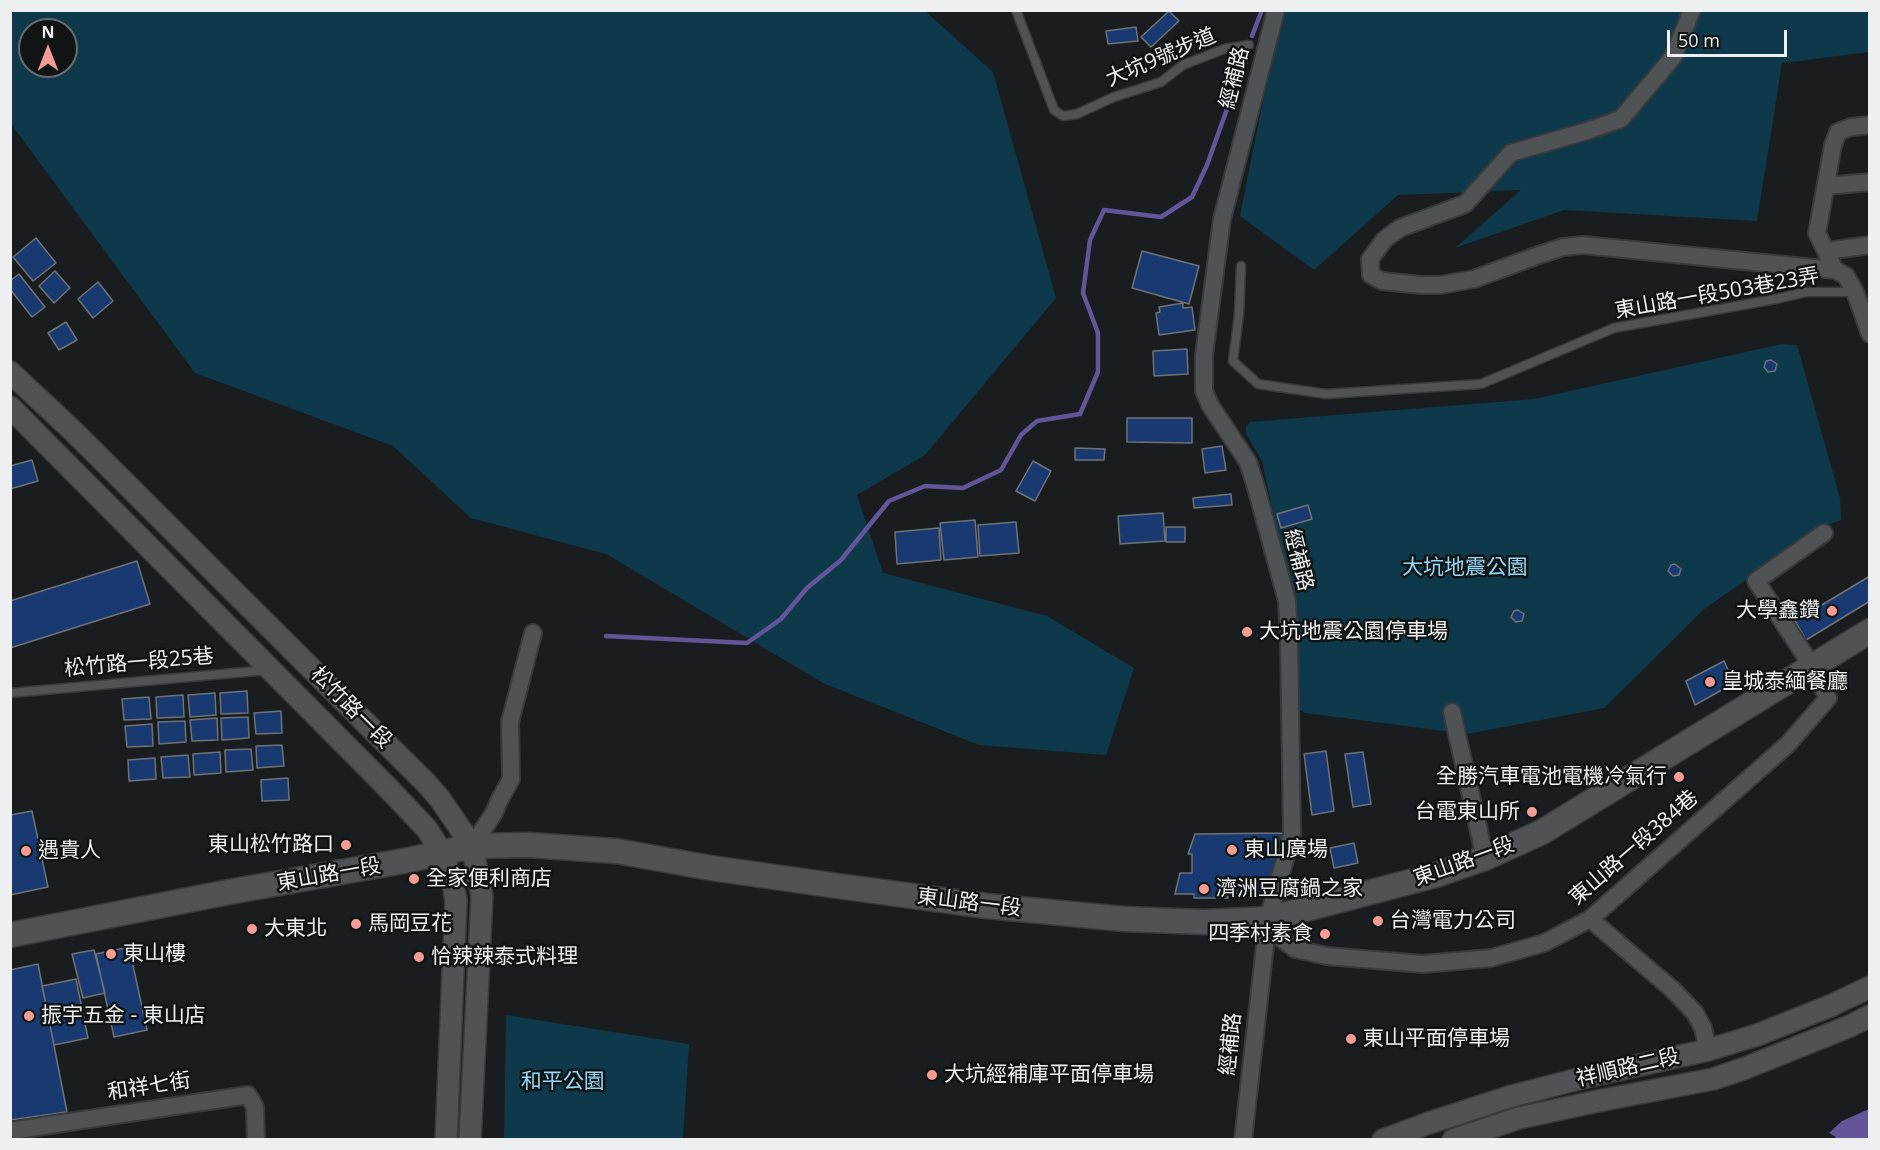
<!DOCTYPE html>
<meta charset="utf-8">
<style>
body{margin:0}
#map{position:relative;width:1880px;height:1150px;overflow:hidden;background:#1a1d1f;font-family:"Open Sans",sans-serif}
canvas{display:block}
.frame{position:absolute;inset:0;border:12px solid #edeff0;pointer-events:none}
.north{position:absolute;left:18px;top:18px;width:60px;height:60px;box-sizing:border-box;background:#111415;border:2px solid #696c6d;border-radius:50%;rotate:0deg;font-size:16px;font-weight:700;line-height:24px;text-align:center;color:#edeff0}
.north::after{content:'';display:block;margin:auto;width:21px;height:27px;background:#f59c94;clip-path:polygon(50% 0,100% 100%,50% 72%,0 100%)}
.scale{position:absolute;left:1667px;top:30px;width:120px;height:27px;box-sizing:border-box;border:3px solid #edeff0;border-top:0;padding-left:8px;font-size:18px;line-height:21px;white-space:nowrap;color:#edeff0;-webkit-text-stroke:4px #111415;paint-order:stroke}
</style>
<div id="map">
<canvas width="1880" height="1150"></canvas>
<div class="frame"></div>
<div class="north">N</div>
<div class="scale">50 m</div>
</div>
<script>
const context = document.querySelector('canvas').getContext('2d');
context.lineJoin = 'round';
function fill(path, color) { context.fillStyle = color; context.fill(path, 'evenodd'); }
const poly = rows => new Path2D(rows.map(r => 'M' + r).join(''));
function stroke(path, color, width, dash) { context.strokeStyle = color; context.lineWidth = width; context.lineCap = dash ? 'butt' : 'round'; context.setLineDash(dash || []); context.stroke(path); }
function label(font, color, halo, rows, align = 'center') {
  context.font = font + ' "Open Sans","Noto Sans TC",sans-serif'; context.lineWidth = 5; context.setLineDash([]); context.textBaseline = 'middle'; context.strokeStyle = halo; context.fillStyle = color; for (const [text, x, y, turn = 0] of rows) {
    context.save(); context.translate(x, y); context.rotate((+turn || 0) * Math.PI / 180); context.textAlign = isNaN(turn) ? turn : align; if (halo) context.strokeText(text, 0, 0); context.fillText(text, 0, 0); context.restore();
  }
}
const green = poly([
 [10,11,925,11,993,72,1056,298,925,455,857,495,883,573,1047,616,1134,668,1106,755,979,745,825,684,606,554,471,518,393,446,195,373,11,124],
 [30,30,66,30,66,66,30,66],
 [1281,11,1869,11,1869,52,1782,63,1757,221,1564,210,1455,248,1521,190,1398,195,1314,270,1240,216],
 [1782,344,1797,345,1840,498,1841,520,1823,527,1704,609,1604,708,1467,734,1305,713,1297,709,1293,604,1262,461,1246,434,1246,427,1250,422,1534,399],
 [506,1015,689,1044,683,1139,504,1139]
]);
const water = poly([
 [1869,1109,1869,1139,1832,1139,1836,1137,1829,1133,1842,1121]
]);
const stream = poly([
 [1252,36,1262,10],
 [606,636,747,643,781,619,807,588,841,560,889,501,925,486,963,488,1001,470,1021,435,1037,421,1080,414,1098,372,1098,333,1083,293,1090,240,1104,210,1161,217,1192,197,1207,165,1246,56]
]);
const building = poly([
 [1169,11,1179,21,1151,47,1141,37,1169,11],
 [1136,27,1138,41,1108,44,1106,31,1136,27],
 [36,238,56,263,33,281,13,257,36,238],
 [1142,251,1199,266,1189,304,1132,288,1142,251],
 [55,271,70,288,54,303,39,286,55,271],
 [19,274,45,307,32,317,10,289,10,281,19,274],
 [98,282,113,301,93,318,78,299,98,282],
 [1183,303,1183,308,1192,307,1195,330,1159,335,1156,313,1160,312,1159,307,1183,303],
 [66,322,77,340,59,350,48,333,66,322],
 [1187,349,1188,374,1154,376,1153,351,1187,349],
 [1771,360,1777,364,1775,371,1768,372,1764,367,1766,361,1771,360],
 [1127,418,1192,418,1192,443,1127,442,1127,418],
 [1222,446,1226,470,1205,473,1202,449,1222,446],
 [1075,448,1105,449,1104,460,1075,460,1075,448],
 [32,460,38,481,10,489,10,466,32,460],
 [1033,461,1051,471,1035,501,1016,491,1033,461],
 [1231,494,1232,505,1194,508,1193,498,1231,494],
 [1308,505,1312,519,1281,528,1277,514,1308,505],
 [1163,513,1165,541,1120,544,1118,516,1163,513],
 [975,520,978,557,944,560,940,523,975,520],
 [1016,522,1019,553,980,556,978,525,1016,522],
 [1166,527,1185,527,1185,542,1166,542,1166,527],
 [939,528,941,560,897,564,895,532,939,528],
 [137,561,150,604,10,648,10,601,137,561],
 [1675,564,1681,569,1679,575,1673,576,1668,571,1671,565,1675,564],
 [1870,576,1870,601,1806,640,1795,621,1870,576],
 [1518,610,1524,614,1522,621,1516,622,1511,617,1514,611,1518,610],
 [1724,661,1734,683,1695,705,1686,681,1724,661],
 [247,691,248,713,221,714,220,693,247,691],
 [215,693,216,715,190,717,188,695,215,693],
 [183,695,184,717,157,718,156,697,183,695],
 [149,697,151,719,124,720,122,699,149,697],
 [281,711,282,733,256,734,254,713,281,711],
 [248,717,249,738,222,740,221,718,248,717],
 [217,718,218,740,192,741,190,720,217,718],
 [185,721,186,742,159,744,158,722,185,721],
 [152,724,153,746,127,747,125,726,152,724],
 [282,745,284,766,257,768,256,746,282,745],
 [251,749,253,770,226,772,225,750,251,749],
 [1326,751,1334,811,1312,815,1304,754,1326,751],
 [220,752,221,773,194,775,193,754,220,752],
 [1363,752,1371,804,1353,807,1345,754,1363,752],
 [188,755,190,777,163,778,161,757,188,755],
 [155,758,156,779,129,781,128,760,155,758],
 [288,778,289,800,262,801,261,780,288,778],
 [32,811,48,887,10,895,10,815,32,811],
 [1284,833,1272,892,1227,894,1228,898,1194,898,1194,894,1175,894,1180,873,1192,873,1192,854,1188,854,1195,834,1284,833],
 [1354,843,1358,863,1334,868,1330,848,1354,843],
 [129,947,147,1030,114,1037,96,954,129,947],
 [94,950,105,993,83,998,72,954,94,950],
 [38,964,67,1112,10,1120,10,970,38,964],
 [76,979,88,1038,54,1045,42,986,76,979]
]);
const service = poly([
 [1016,10,1054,110,1063,116,1077,114,1114,97,1161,82,1183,65,1224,49,1249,45],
 [1241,266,1239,314,1233,361,1258,384,1326,394,1481,384,1614,328,1776,299,1806,292,1854,292],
 [10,693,268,670]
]);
const minor = poly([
 [1692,10,1673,57,1621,119,1590,130,1511,153,1465,204,1400,228,1385,239,1370,259,1371,275,1382,281,1421,285,1440,285,1474,279,1536,256,1563,247,1583,245,1835,270,1846,276,1855,292,1870,334],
 [1826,186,1870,182],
 [1827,251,1870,245],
 [1835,270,1817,233,1833,145,1838,132,1851,127,1870,125],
 [1452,712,1485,858],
 [472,846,494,813,499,801,511,779,510,722,533,633],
 [1268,919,1281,938,1295,949,1327,956,1423,964,1491,958,1544,943,1590,919,1788,744,1828,698,1812,666,1756,581,1824,533],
 [1590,919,1672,989,1695,1013,1703,1028,1708,1050],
 [10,1131,248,1095,255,1107,256,1140],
 [1243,1140,1268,919,1292,835,1289,638,1287,601,1255,484,1248,462,1210,405,1204,391,1204,355,1222,219,1276,10]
]);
const tertiary = poly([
 [10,372,73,431,427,784,440,799,472,846,482,896,470,1140],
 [10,407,390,790,427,829,442,853,453,884,456,901,446,1140],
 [1383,1140,1429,1123,1512,1096,1590,1076,1708,1050,1757,1035,1830,1006,1870,987],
 [1453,1140,1519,1118,1598,1101,1713,1079,1743,1069,1850,1026,1870,1016]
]);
const secondary = poly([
 [10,935,229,892,409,860,472,846,529,845,616,851,711,868,838,886,987,906,1124,919,1204,922,1268,919,1436,875,1485,858,1542,832,1870,631]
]);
const markers = [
 [1832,611,6,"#f59c94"],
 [1247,632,6,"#f59c94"],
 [1710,682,6,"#f59c94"],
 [1679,777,6,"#f59c94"],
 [1532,812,6,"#f59c94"],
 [346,845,6,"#f59c94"],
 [1232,850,6,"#f59c94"],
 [26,851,6,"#f59c94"],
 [414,879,6,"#f59c94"],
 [1204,889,6,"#f59c94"],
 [1378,921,6,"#f59c94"],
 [356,924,6,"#f59c94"],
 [252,929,6,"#f59c94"],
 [1325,934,6,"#f59c94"],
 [111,954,6,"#f59c94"],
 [419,957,6,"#f59c94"],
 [29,1016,6,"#f59c94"],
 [1351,1039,6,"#f59c94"],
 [932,1075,6,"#f59c94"]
];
const streetNames = [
 ["大坑9號步道",1161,58,-23],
 ["經補路",1235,78,-76],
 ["東山路一段503巷23弄",1717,294,-10],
 ["經補路",1298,560,76],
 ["松竹路一段25巷",139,663,-5],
 ["松竹路一段",351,708,45],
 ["東山路一段384巷",1634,848,-41],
 ["東山路一段",1464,862,-20],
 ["東山路一段",329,875,-10],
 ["東山路一段",969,903,7],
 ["經補路",1231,1044,-84],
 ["祥順路二段",1628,1068,-13],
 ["和祥七街",149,1087,-9]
];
const parkNames = [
 ["大坑地震公園",1465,568],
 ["和平公園",563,1082]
];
const poiNames = [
 ["大學鑫鑽",1820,611,"right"],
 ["大坑地震公園停車場",1259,632],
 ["皇城泰緬餐廳",1722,682],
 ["全勝汽車電池電機冷氣行",1667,777,"right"],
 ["台電東山所",1520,812,"right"],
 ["東山松竹路口",334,845,"right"],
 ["東山廣場",1244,850],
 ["遇貴人",38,851],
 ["全家便利商店",426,879],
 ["濟洲豆腐鍋之家",1216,889],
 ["台灣電力公司",1390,921],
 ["馬岡豆花",368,924],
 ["大東北",264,929],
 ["四季村素食",1313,934,"right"],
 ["東山樓",123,954],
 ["恰辣辣泰式料理",431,957],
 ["振宇五金 - 東山店",41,1016],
 ["東山平面停車場",1363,1039],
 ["大坑經補庫平面停車場",944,1075]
];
fill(green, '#0e394a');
fill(water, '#635698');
stroke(stream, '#635698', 4.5);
fill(building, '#193a71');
stroke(building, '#707275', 1.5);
stroke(service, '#383a3c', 11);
stroke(minor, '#383a3c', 20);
stroke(tertiary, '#383a3c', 24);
stroke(secondary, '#383a3c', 27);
stroke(service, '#505355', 8);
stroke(minor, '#505355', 16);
stroke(tertiary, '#505355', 21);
stroke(secondary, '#505355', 24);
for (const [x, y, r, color] of markers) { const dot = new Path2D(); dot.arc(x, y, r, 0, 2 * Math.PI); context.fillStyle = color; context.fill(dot); stroke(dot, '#111415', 2); }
label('21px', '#edeff0', '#111415', streetNames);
label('21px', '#95d7f6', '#111415', parkNames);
label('21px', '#edeff0', '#111415', poiNames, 'left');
</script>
